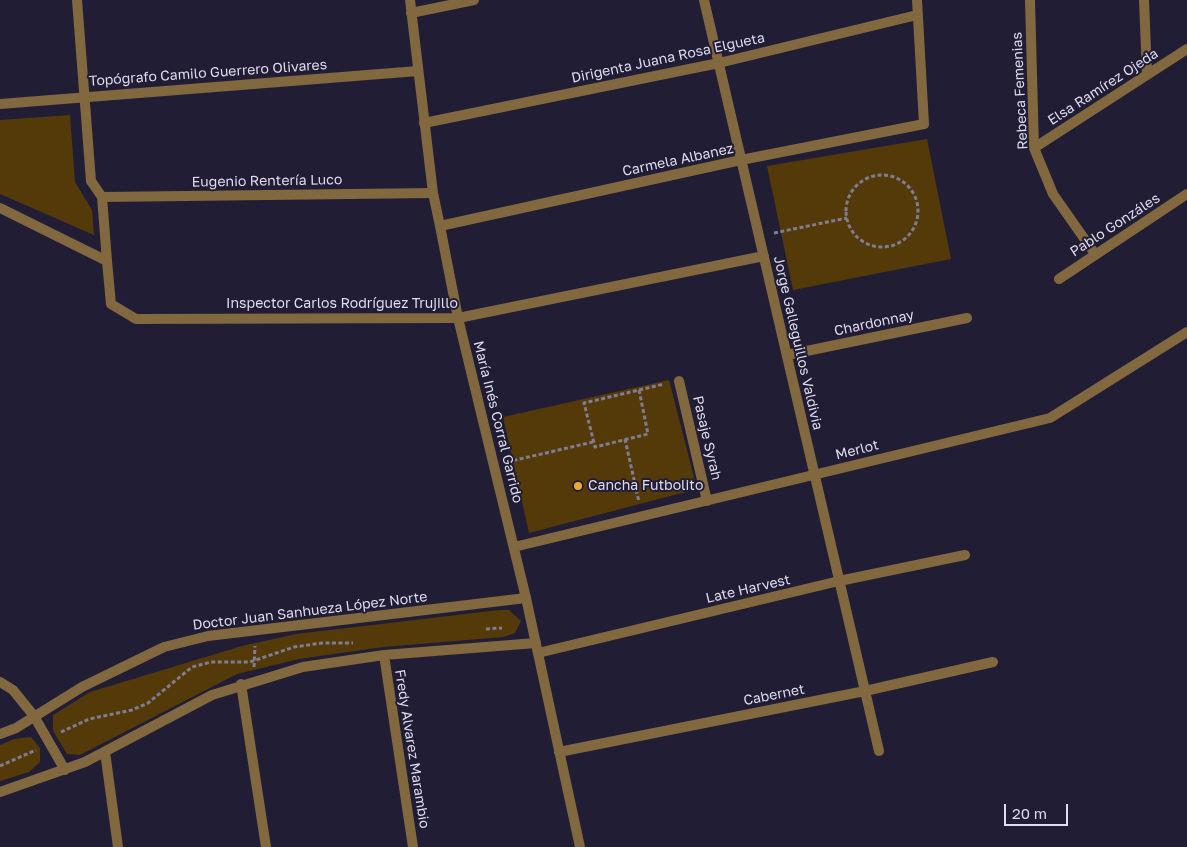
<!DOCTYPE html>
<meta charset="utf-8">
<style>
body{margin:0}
#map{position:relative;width:1187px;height:847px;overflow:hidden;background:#201d34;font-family:"Golos Text",sans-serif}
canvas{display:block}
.scale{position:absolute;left:1004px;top:804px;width:64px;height:22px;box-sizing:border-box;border:2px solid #dedced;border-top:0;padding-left:6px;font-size:15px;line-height:18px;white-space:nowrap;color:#dedced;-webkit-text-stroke:4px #201d34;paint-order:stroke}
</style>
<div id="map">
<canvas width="1187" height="847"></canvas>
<div class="scale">20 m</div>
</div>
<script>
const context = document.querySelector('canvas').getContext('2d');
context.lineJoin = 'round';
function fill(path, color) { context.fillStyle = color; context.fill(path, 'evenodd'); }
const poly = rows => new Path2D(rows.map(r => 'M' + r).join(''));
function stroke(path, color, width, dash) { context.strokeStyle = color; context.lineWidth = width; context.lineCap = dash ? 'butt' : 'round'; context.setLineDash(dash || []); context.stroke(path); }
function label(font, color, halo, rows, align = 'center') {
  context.font = font + ' "Golos Text",sans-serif'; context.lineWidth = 4; context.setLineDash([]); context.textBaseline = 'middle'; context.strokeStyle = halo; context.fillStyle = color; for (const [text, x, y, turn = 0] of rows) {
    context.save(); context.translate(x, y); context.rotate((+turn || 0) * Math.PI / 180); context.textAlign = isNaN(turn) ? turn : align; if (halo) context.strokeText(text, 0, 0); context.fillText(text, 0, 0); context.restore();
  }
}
const green = poly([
 [70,115,75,182,92,210,94,235,0,194,0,120],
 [927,139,951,259,793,290,767,166],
 [669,380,697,489,529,533,503,417],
 [499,610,509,610,521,621,515,633,504,637,383,647,299,659,237,674,80,755,67,754,53,731,53,715,90,692,242,646,296,634],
 [31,737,40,748,40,762,29,772,0,781,0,745,14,739]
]);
const path = poly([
 '846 211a36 36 0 1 1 72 0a36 36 0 1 1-72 0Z',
 [774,233,847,218],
 [639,390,648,434,595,447,584,403,639,390,664,384],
 [625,439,639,502],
 [507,462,593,442],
 [486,629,502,628],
 [254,667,255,646],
 [61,732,89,719,132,710,148,703,192,667,211,662,250,662,294,647,322,643,353,643],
 [0,766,36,750]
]);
const minor = poly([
 [77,0,91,181,102,197,107,261],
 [704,0,879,751],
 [1030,0,1034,148,1053,194,1095,254],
 [1144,0,1147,75],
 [411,13,474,0],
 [0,104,418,71],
 [424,123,719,63,917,15],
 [1034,148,1187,49],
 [102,197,433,193],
 [0,208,107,261,111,304,136,319,458,318,764,256],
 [440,226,741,160,924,124,917,0],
 [1059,279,1187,194],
 [787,355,967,318],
 [679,381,707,501],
 [538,653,839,581,965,555],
 [384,655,413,847],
 [0,682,13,690,34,716,65,770],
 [241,684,266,847],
 [0,734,16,728,82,687,164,647,208,636,526,598],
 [105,752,118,847],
 [559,752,865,691,993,662],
 [0,792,85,762,212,695,303,667,384,655,536,643]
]);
const tertiary = poly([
 [410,0,433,193,440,226,458,318,526,598,580,847],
 [514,547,1050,418,1187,332]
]);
const markers = [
 [578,486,5,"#e9aa38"]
];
const streetNames = [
 ["Dirigenta Juana Rosa Elgueta",668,58,-12],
 ["Topógrafo Camilo Guerrero Olivares",208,73,-4],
 ["Elsa Ramírez Ojeda",1103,87,-33],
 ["Rebeca Femenias",1020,91,-93],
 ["Carmela Albanez",678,160,-12],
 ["Eugenio Rentería Luco",267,181,-1],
 ["Pablo Gonzáles",1115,225,-33],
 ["Inspector Carlos Rodríguez Trujillo",342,304],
 ["Chardonnay",874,323,-12],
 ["Jorge Galleguillos Valdivia",798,343,77],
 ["María Inés Corral Garrido",498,422,76],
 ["Pasaje Syrah",707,438,77],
 ["Merlot",857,450,-14],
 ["Late Harvest",748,589,-13],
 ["Doctor Juan Sanhueza López Norte",310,611,-7],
 ["Cabernet",774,695,-11],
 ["Fredy Alvarez Marambio",412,749,81]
];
const poiNames = [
 ["Cancha Futbolito",588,486]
];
fill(green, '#543a09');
stroke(path, '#7f7d91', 3, [4, 2.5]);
stroke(minor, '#82683f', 10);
stroke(tertiary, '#82683f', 10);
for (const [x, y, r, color] of markers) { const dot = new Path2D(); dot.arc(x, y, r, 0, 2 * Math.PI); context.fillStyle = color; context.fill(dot); stroke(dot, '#201d34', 2); }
label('14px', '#dedced', '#201d34', streetNames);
label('14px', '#dedced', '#201d34', poiNames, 'left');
</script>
